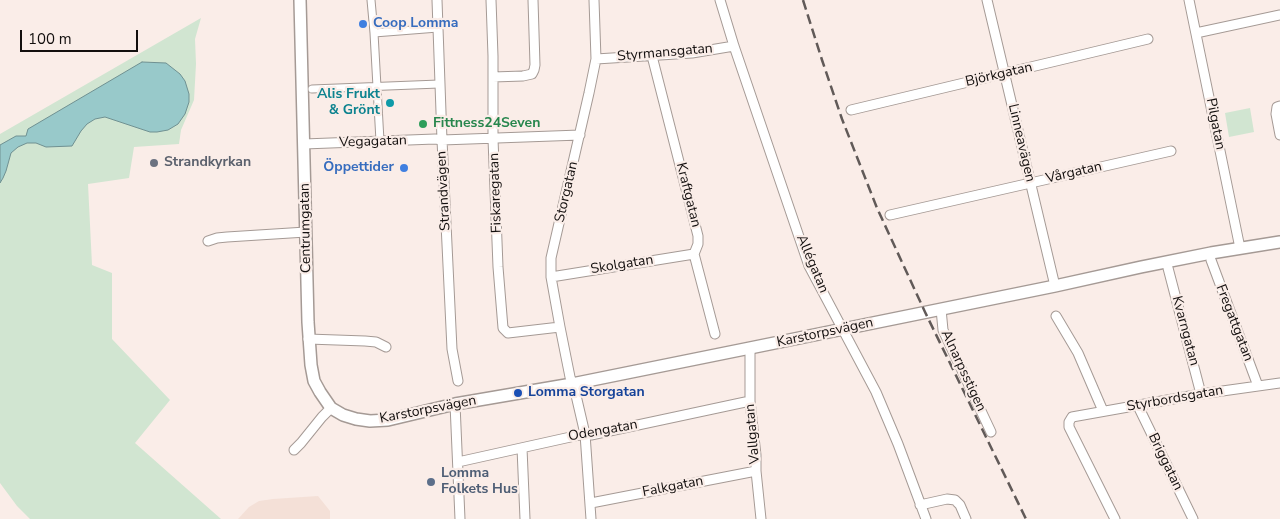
<!DOCTYPE html>
<meta charset="utf-8">
<style>
body{margin:0}
#map{position:relative;width:1280px;height:519px;overflow:hidden;background:#faede8;font-family:"Nunito Sans",sans-serif}
canvas{display:block}
.scale{position:absolute;left:20px;top:30px;width:118px;height:22px;box-sizing:border-box;border:2px solid #130f0e;border-top:0;padding-left:6px;font-size:15px;line-height:18px;white-space:nowrap;color:#130f0e;-webkit-text-stroke:4px #faede8;paint-order:stroke}
</style>
<div id="map">
<canvas width="1280" height="519"></canvas>
<div class="scale">100 m</div>
</div>
<script>
const context = document.querySelector('canvas').getContext('2d');
context.lineJoin = 'round';
function fill(path, color) { context.fillStyle = color; context.fill(path, 'evenodd'); }
const poly = rows => new Path2D(rows.map(r => 'M' + r).join(''));
function stroke(path, color, width, dash) { context.strokeStyle = color; context.lineWidth = width; context.lineCap = dash ? 'butt' : 'round'; context.setLineDash(dash || []); context.stroke(path); }
function label(font, color, halo, rows, align = 'center') {
  context.font = font + ' "Nunito Sans",sans-serif'; context.lineWidth = 4.5; context.setLineDash([]); context.textBaseline = 'middle'; context.strokeStyle = halo; context.fillStyle = color; for (const [text, x, y, turn = 0] of rows) {
    context.save(); context.translate(x, y); context.rotate((+turn || 0) * Math.PI / 180); context.textAlign = isNaN(turn) ? turn : align; if (halo) context.strokeText(text, 0, 0); context.fillText(text, 0, 0); context.restore();
  }
}
const built = poly([
 [318,496,330,511,330,519,238,519,249,507,259,501,273,499]
]);
const green = poly([
 [201,18,195,39,196,64,194,100,181,130,179,144,134,147,129,178,88,184,92,265,112,273,112,339,170,400,135,443,221,519,30,519,17,506,0,483,0,134],
 [1250,108,1254,132,1229,137,1225,113]
]);
const water = poly([
 [142,62,166,63,180,74,185,81,189,94,189,102,185,114,178,124,168,130,157,132,150,132,105,117,95,119,87,124,81,131,72,146,46,147,36,143,27,143,18,147,11,153,6,171,3,178,0,183,0,145,16,136,26,136,28,129,142,62]
]);
const pedestrian = poly([
 [371,0,374,33,438,28],
 [374,33,380,141],
 [312,89,439,84]
]);
const minor = poly([
 [437,0,442,140,452,349,458,381],
 [491,0,493,56,493,139,498,267,503,328,508,333,560,327],
 [720,0,734,46,809,266,876,392,898,444,926,519],
 [987,0,1055,286],
 [1189,0,1240,248],
 [1196,33,1280,15],
 [652,56,698,236,698,244,694,254,715,334],
 [596,59,692,53,734,46],
 [493,77,523,76,532,74,534,70,535,65,533,0],
 [1280,106,1277,107,1276,114,1280,135],
 [851,110,1148,39],
 [304,144,435,139,442,140,580,135],
 [890,215,1171,151],
 [208,241,217,238,227,237,306,232],
 [1211,260,1258,386],
 [1168,268,1201,394],
 [551,277,694,254],
 [941,309,943,330,991,432],
 [1056,316,1078,353,1103,411],
 [308,339,365,341,376,342,386,347],
 [750,348,750,401,756,455,756,471,761,519],
 [455,404,460,519],
 [1138,406,1193,519],
 [522,448,525,519],
 [294,450,301,443,322,417,331,408],
 [458,462,575,436,585,434,591,435,750,401],
 [591,503,756,471],
 [920,505,947,499,955,500,960,505,966,519],
 [591,519,585,434,575,391,570,377,560,327,551,277,551,258,589,93,596,59,594,0],
 [1115,519,1069,427,1069,422,1072,417,1201,394,1280,383]
]);
const tertiary = poly([
 [300,0,308,322,311,365,314,381,320,392,331,408,343,415,356,419,370,421,388,420,455,404,572,384,750,348,1055,286,1141,267,1211,253,1280,242]
]);
const rail = poly([
 [803,0,822,60,842,119,877,208,925,312,1026,519]
]);
const markers = [
 [363,24,5,"#3f7fe0"],
 [390,103,5,"#0f9aa8"],
 [423,124,5,"#2e9e5b"],
 [154,163,5,"#6b7280"],
 [404,168,5,"#3f7fe0"],
 [518,393,5,"#1a4fb4"],
 [431,482,5,"#5c6f8a"]
];
const shopNames = [
 ["Coop Lomma",373,24],
 ["Öppettider",394,168,"right"]
];
const streetNames = [
 ["Styrmansgatan",665,53,-5],
 ["Björkgatan",999,75,-13],
 ["Pilgatan",1215,124,79],
 ["Vegagatan",373,142,-2],
 ["Linneavägen",1021,143,77],
 ["Vårgatan",1074,173,-13],
 ["Strandvägen",444,191,-93],
 ["Storgatan",567,192,-77],
 ["Fiskaregatan",496,193,-92],
 ["Kraftgatan",688,195,76],
 ["Centrumgatan",306,228,-91],
 ["Allégatan",812,264,67],
 ["Skolgatan",622,265,-9],
 ["Fregattgatan",1234,323,69],
 ["Kvarngatan",1185,331,75],
 ["Karstorpsvägen",825,333,-12],
 ["Alnarpsstigen",963,371,65],
 ["Styrbordsgatan",1175,399,-10],
 ["Karstorpsvägen",428,410,-11],
 ["Odengatan",603,431,-10],
 ["Vallgatan",753,434,-95],
 ["Briggatan",1165,462,64],
 ["Falkgatan",673,487,-11]
];
const cultureNames = [
 ["Alis Frukt",380,95],
 ["& Grönt",380,111]
];
const leisureNames = [
 ["Fittness24Seven",433,124]
];
const worshipNames = [
 ["Strandkyrkan",164,163]
];
const transitNames = [
 ["Lomma Storgatan",528,393]
];
const serviceNames = [
 ["Lomma",441,474],
 ["Folkets Hus",441,490]
];
fill(built, '#f4e0d7');
fill(green, '#d1e5d1');
fill(water, '#98c9ca');
stroke(water, '#709192', 1);
stroke(pedestrian, '#a59a95', 9);
stroke(minor, '#a59a95', 11);
stroke(tertiary, '#a59a95', 14);
stroke(pedestrian, '#fff', 7);
stroke(minor, '#fff', 9);
stroke(tertiary, '#fff', 11);
stroke(rail, '#615a58', 2.5, [10, 5]);
for (const [x, y, r, color] of markers) { const dot = new Path2D(); dot.arc(x, y, r, 0, 2 * Math.PI); context.fillStyle = color; context.fill(dot); stroke(dot, '#faede8', 2); }
label('bold 14px', '#366cbe', '#faede8', shopNames, 'left');
label('14px', '#130f0e', '#faede8', streetNames);
label('bold 14px', '#0d838f', '#faede8', cultureNames, 'right');
label('bold 14px', '#27864d', '#faede8', leisureNames, 'left');
label('bold 14px', '#5b616d', '#faede8', worshipNames, 'left');
label('bold 14px', '#164399', '#faede8', transitNames, 'left');
label('bold 14px', '#4e5e75', '#faede8', serviceNames, 'left');
</script>
